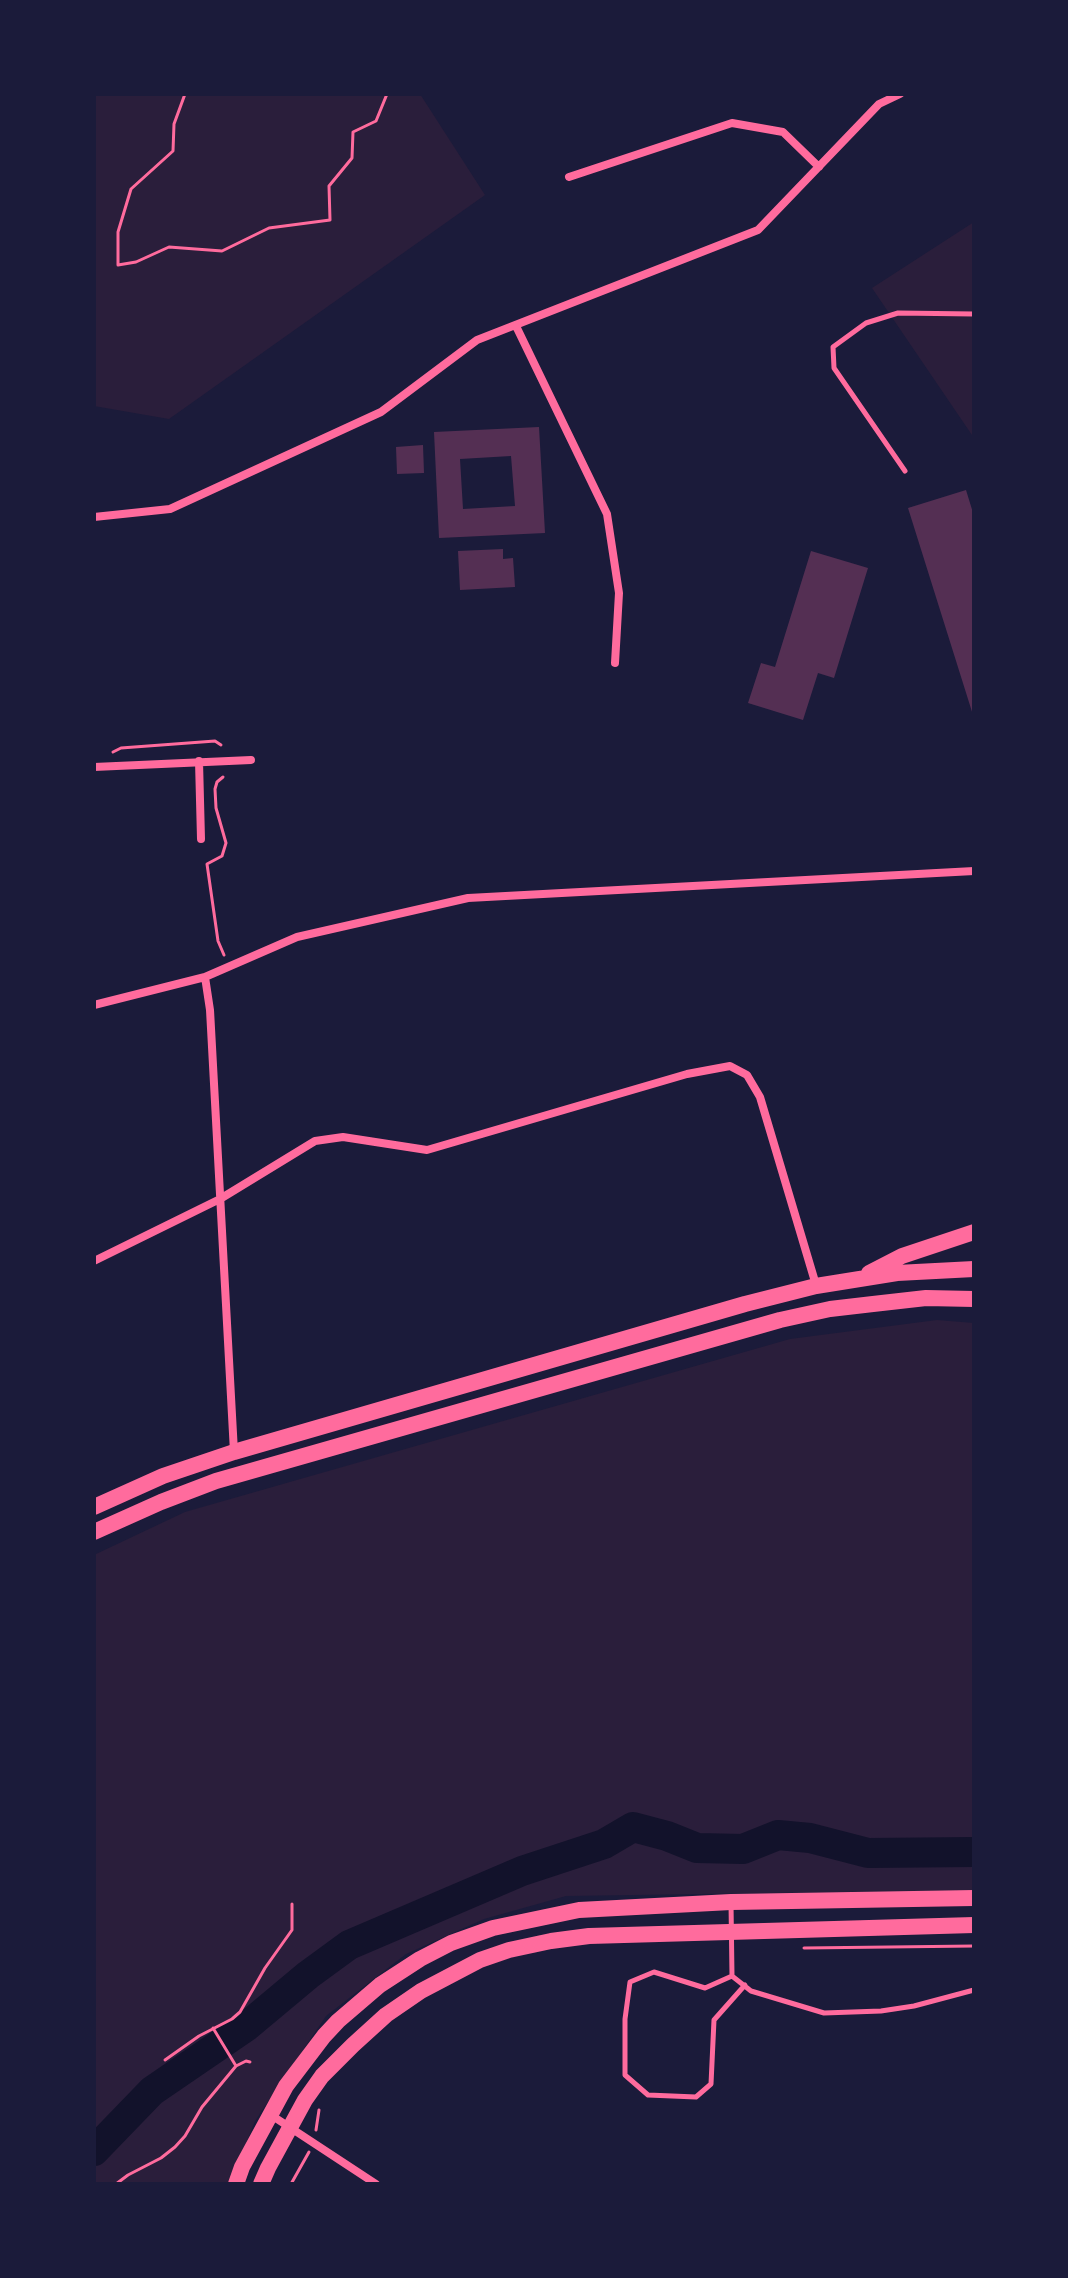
<!DOCTYPE html>
<style>
body{margin:0}
#map{position:relative;width:1068px;height:2278px;overflow:hidden;background:#1b1b3a;font-family:Barlow,sans-serif}
canvas{display:block}
.frame{position:absolute;inset:0;border:96px solid #1b1b3a;pointer-events:none}
</style>
<div id="map">
<canvas width="1068" height="2278"></canvas>
<div class="frame"></div>
</div>
<script>
const context = document.querySelector('canvas').getContext('2d');
context.lineJoin = 'round';
function fill(path, color) { context.fillStyle = color; context.fill(path, 'evenodd'); }
const poly = rows => new Path2D(rows.map(r => 'M' + r).join(''));
function stroke(path, color, width, dash) { context.strokeStyle = color; context.lineWidth = width; context.lineCap = dash ? 'butt' : 'round'; context.setLineDash(dash || []); context.stroke(path); }
const green = poly([
 [94,94,420,94,485,195,169,419,94,406],
 [974,222,974,438,872,288],
 [937,1320,974,1323,974,1890,566,1896,484,1919,406,1954,326,2016,255,2121,230,2184,94,2184,94,1555,185,1512,790,1339]
]);
const river = poly([
 [94,2151,152,2091,247,2026,308,1975,349,1945,522,1871,604,1844,633,1827,667,1836,697,1848,743,1849,778,1835,810,1838,868,1853,974,1852]
]);
const building = poly([
 [539,427,545,533,439,538,434,432],
 [511,456,515,506,463,509,460,459],
 [423,445,424,473,397,474,396,447],
 [966,490,974,516,973,715,908,508],
 [503,549,503,559,513,558,515,587,460,590,458,551],
 [811,551,868,568,834,678,818,673,803,720,748,703,761,663,775,667]
]);
const path = poly([
 [185,94,174,124,173,151,131,189,118,232,118,265,136,262,169,247,222,251,269,228,330,220,329,186,352,158,353,132,376,121,387,94],
 [113,752,121,748,215,741,221,745],
 [223,777,217,782,215,789,216,808,226,843,222,856,207,864,218,941,224,955],
 [804,1948,974,1946],
 [213,2028,236,2066],
 [165,2060,199,2036,232,2019,240,2012,265,1968,292,1930,292,1904],
 [316,2130,319,2110],
 [116,2184,128,2175,161,2158,175,2147,185,2136,202,2107,236,2066,246,2061,250,2062],
 [291,2184,309,2152]
]);
const service = poly([
 [905,471,834,368,833,347,866,323,898,313,974,314],
 [731,1903,732,1976,751,1991,824,2013,881,2011,914,2006,974,1990],
 [732,1976,705,1988,654,1972,630,1982,625,2019,625,2075,648,2095,696,2097,711,2084,714,2020,745,1985]
]);
const minor = poly([
 [569,177,732,123,783,132,819,167],
 [516,326,607,514,619,593,615,663],
 [94,517,170,509,381,412,477,340,758,230,879,104,900,94],
 [199,761,201,839],
 [94,767,251,760],
 [205,977,210,1010,234,1452],
 [94,1005,205,977,297,937,468,898,974,871],
 [94,1261,220,1199,315,1141,343,1137,427,1150,687,1074,730,1066,747,1075,760,1097,816,1285],
 [271,2115,376,2184]
]);
const primary = poly([
 [236,2184,242,2167,286,2086,324,2036,338,2021,380,1985,420,1959,451,1943,493,1928,579,1910,731,1902,974,1898],
 [261,2184,268,2168,305,2100,322,2076,353,2045,386,2015,421,1991,480,1960,509,1950,551,1941,589,1936,974,1925]
]);
const trunk = poly([
 [869,1273,902,1256,974,1232],
 [94,1507,163,1476,234,1452,745,1304,816,1286,897,1273,974,1269],
 [94,1532,161,1502,216,1481,780,1320,830,1309,873,1304,926,1298,974,1299]
]);
fill(green, '#2a1e3b');
stroke(river, '#12122b', 30);
fill(building, '#542f53');
stroke(path, '#ff6b9d', 3);
stroke(service, '#ff6b9d', 5);
stroke(minor, '#ff6b9d', 8);
stroke(primary, '#ff6b9d', 16);
stroke(trunk, '#ff6b9d', 16);
</script>
